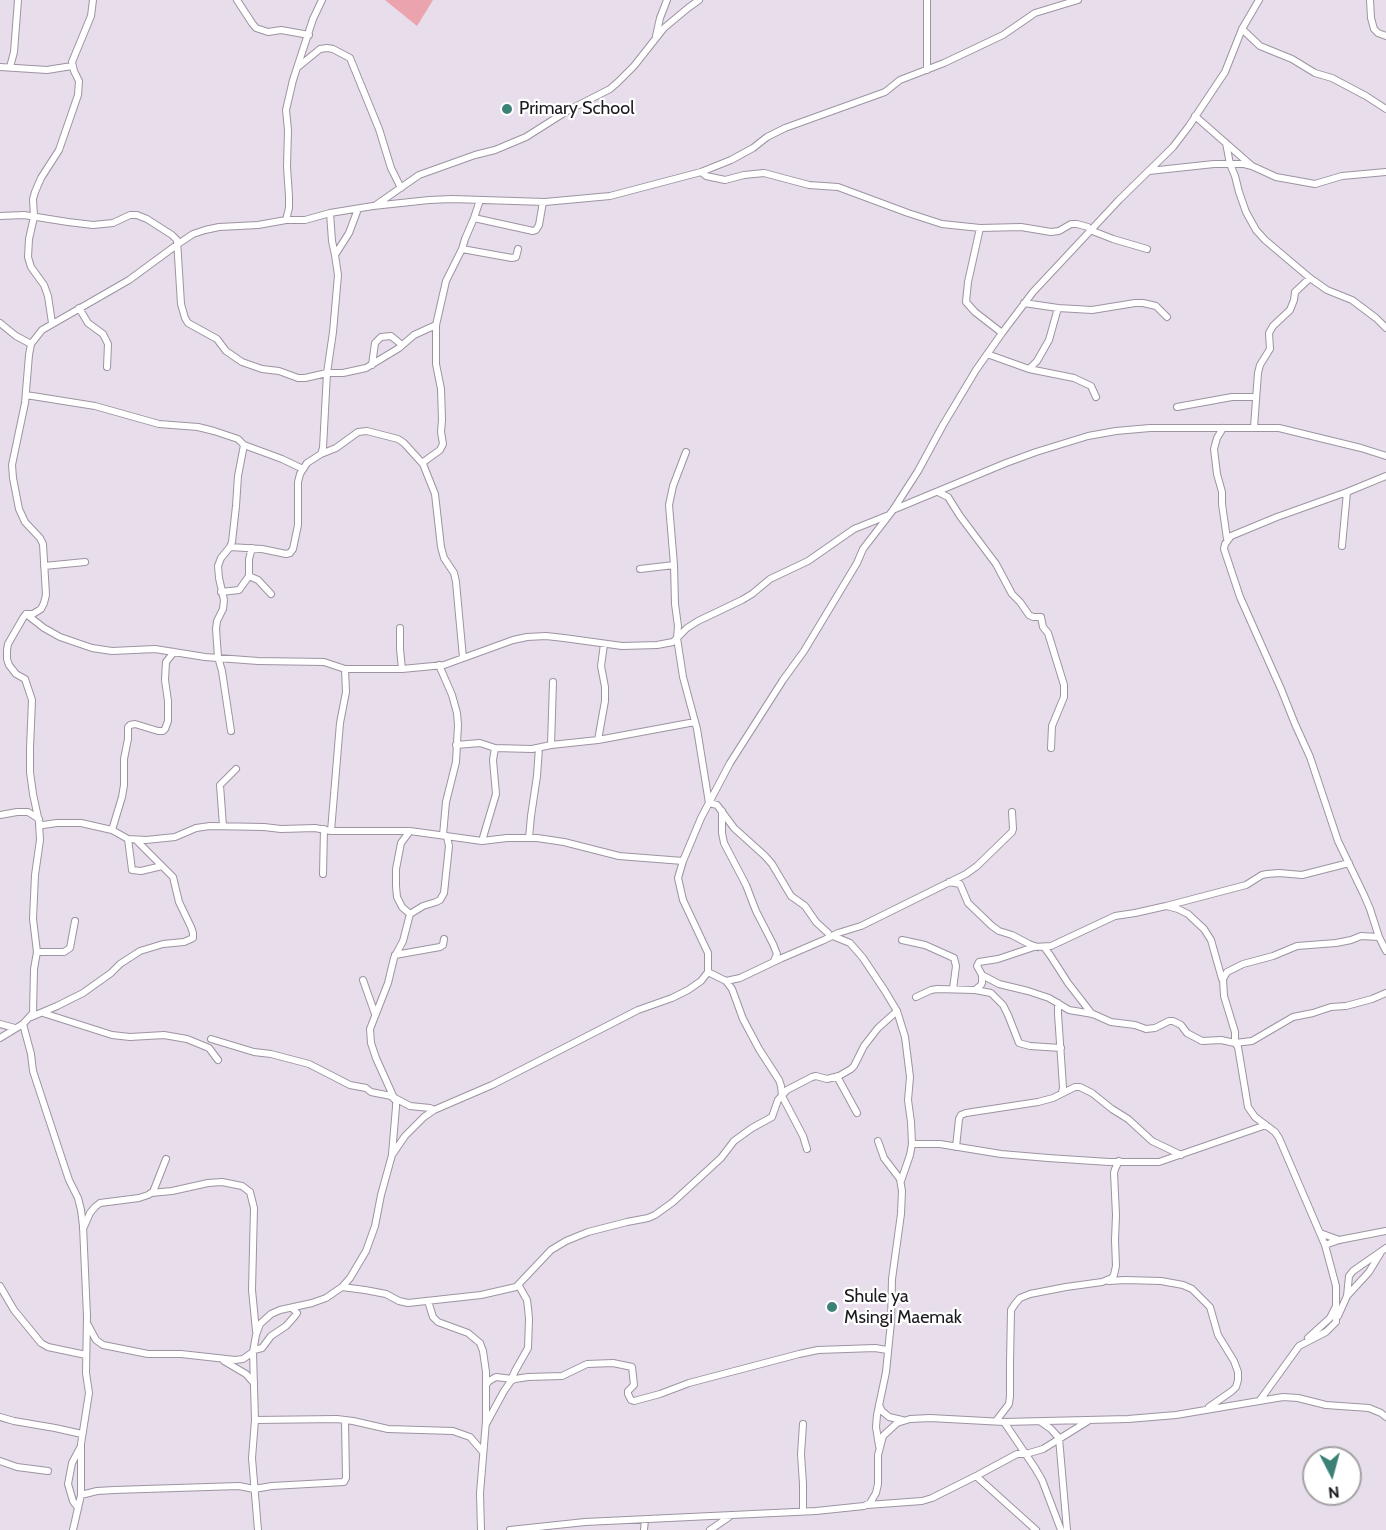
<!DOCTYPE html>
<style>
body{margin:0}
#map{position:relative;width:1386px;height:1530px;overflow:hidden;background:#e7ddeb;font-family:Cabin,sans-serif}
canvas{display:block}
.north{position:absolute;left:1302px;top:1446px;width:60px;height:60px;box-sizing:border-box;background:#fff;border:2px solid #a5a3a5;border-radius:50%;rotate:174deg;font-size:16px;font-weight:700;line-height:24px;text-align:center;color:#1d1a1f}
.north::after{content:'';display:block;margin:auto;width:21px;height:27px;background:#3c8175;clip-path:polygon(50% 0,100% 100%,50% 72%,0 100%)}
</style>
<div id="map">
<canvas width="1386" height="1530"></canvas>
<div class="north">N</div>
</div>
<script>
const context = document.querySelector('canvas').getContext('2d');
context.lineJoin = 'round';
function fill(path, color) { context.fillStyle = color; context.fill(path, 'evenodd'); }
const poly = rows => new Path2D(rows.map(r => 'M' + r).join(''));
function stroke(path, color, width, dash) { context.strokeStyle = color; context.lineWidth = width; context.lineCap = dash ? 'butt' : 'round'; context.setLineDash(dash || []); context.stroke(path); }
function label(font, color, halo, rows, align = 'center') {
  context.font = font + ' Cabin,sans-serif'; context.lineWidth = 4.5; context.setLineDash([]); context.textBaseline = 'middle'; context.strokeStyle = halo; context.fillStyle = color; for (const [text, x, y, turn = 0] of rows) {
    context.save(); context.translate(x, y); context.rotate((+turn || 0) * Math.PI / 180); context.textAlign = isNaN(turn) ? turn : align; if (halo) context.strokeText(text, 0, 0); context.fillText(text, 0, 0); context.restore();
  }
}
const green = poly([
 [385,0,433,0,417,26]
]);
const street = poly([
 [237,0,252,23,256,28,268,32,281,30,309,35],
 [1370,0,1371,18,1374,29,1378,33,1386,36],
 [1242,29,1260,46,1292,59,1315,73,1332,78,1366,96,1386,109],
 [656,36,660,18,667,0],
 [0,67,47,70,72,66],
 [10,67,14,52,18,0],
 [298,67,320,49,327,48,333,49,350,58,379,129,391,168,401,188],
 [927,70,927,0],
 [1195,116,1252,166,1276,177,1315,184,1342,176,1386,172],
 [1226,143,1230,164,1235,176,1239,192,1246,212,1256,230,1265,240,1310,278,1327,290,1352,300,1376,318,1386,328],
 [1149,171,1214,164,1244,164,1252,166],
 [701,172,706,176,725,180,744,175,764,173,809,185,838,187,908,213,942,224,980,228,1021,227,1051,232,1059,231,1071,224,1077,224,1088,227,1091,230],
 [376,205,419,175,475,155,495,150,526,137,567,111,610,89,618,82,634,66,664,28,688,8,699,0],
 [0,216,24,215,68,222,93,225,113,223,130,215,137,215,147,219,172,235,177,240,181,304,185,318,188,323,217,339,226,351,242,362,262,369,279,371,298,378,305,378,327,373,343,373,366,368,399,348,414,335,436,325],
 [474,218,533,231,536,230,539,225,543,202],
 [286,220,289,208,289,196,287,167,288,130,286,110,293,80,313,19,322,0],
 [980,228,968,282,966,302,975,312,1002,333],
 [1090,230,1113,239,1147,249],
 [462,249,512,258,516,257,518,249],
 [335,255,349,233,358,209],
 [1024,303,1058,308,1092,310,1135,303,1143,303,1156,306,1167,317],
 [79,308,88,323,103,334,108,344,107,367],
 [0,323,16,336,31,344],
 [52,323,48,296,44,285,31,267,28,257,29,239,34,217,33,199,35,192,41,178,59,150,78,95,79,81,74,71,72,62,91,16,93,0],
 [987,354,1029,369,1074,378,1091,386,1096,397],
 [372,365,375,343,381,337,391,336,402,345],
 [1029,369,1037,361,1049,340,1058,308],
 [26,395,95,406,159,424,198,427,214,431,238,439,244,445,282,459,303,469],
 [1177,407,1232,397,1256,397],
 [1254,427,1258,373,1260,365,1270,349,1269,333,1273,326,1290,310,1294,300,1295,292,1310,278],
 [1223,428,1217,438,1214,449,1217,474,1222,492,1222,504,1227,539],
 [686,452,673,486,669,505,674,565,675,604,678,626,677,638,683,677,697,729,709,803,717,805,734,828,765,856,772,864,791,896,805,906,816,922,828,933,830,937],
 [321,454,336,448,358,432,367,431,398,439,404,443,423,464,435,494,441,547,444,558,454,573,456,582,463,658],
 [422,463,440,450,443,444,441,432,442,420,441,389,436,364,436,325,446,281,462,249,465,239,474,218,480,200],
 [1386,476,1347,492,1277,517,1231,536,1225,544,1224,549,1240,597,1281,689,1295,724,1310,757,1338,841,1364,895,1370,909,1379,937,1386,951],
 [938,492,948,497,960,516,996,564,1012,594,1020,602,1029,615,1033,617,1041,617,1043,627,1048,633,1064,685,1064,697,1052,726,1051,748],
 [895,509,1006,463,1036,452,1088,436,1116,431,1150,428,1279,428,1361,448,1386,456],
 [1342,546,1347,492],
 [230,547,262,549,286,554,290,553,293,549,298,525,298,482,300,474,307,463,321,454,323,448,327,373,333,332,338,275,335,255,332,241,330,213],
 [252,548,249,559,249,576,258,580,271,594],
 [44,566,85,562],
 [640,569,674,565],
 [221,592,239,590,249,576],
 [26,614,44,628,60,637,92,648,112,651,155,649,205,657,258,661,324,662,345,669,402,669,444,665,513,640,527,637,546,636,564,638,622,646,657,645,673,642,687,628,698,621,742,600,752,594,770,579,808,561,854,529,889,515],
 [400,628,400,649,402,669],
 [439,665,452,695,457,713,458,725,456,762,446,802,443,835],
 [231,731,222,671,218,657,216,629,217,621,223,609,224,600,219,578,218,566,221,558,230,547,232,542,236,506,238,476,244,445],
 [598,740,605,701,605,687,601,666,604,644],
 [456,745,480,743,495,748,532,749,551,745,598,740,695,722],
 [551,745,553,682],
 [722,811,722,833,724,843,746,885,756,911,773,944,777,954,774,961],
 [0,815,17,812,28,812,39,819],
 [39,824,43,825,57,823,81,823,112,830,128,839,146,840,175,837,196,828,210,826,264,827,281,829,315,828,331,831,410,831,482,841,507,838,537,838,564,842,619,856,683,861],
 [223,826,220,785,236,769],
 [112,830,122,797,124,785,124,759,128,739,128,727,130,725,135,724,158,731,163,731,165,729,168,721,168,701,165,680,166,662,174,652],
 [331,831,340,723,346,692,345,669],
 [529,838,531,816,537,776,539,748],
 [128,839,132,870,141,871,162,866],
 [482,841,496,794,493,760,495,748],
 [323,874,324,829],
 [949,882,960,884,968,903,992,926,999,931,1012,935,1029,944,1037,947],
 [1167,906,1178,909,1188,914,1204,929,1211,940,1222,979],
 [410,914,423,906,436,902,440,900,444,893,449,846,447,837],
 [410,914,402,907,397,897,396,886,396,869,401,843,410,831],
 [833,936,850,943,863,958,885,991,897,1011,905,1037,910,1077,908,1100,911,1122,912,1144,910,1155,901,1181],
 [902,940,925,945,954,958,956,966,953,989],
 [1044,947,1050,955,1068,983,1092,1014],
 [37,952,64,952,70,948,75,921],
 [395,955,440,947,443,945,444,939],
 [708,972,726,981,740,978,782,958,824,940,838,933,861,926,966,874,977,866,1012,832,1013,829,1012,812],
 [982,975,999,984,1028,991,1049,998,1069,1010,1093,1014,1111,1022,1135,1025,1146,1029,1155,1028,1169,1021,1173,1021,1181,1025,1187,1033,1202,1041,1221,1040,1235,1043,1252,1041,1293,1017,1313,1013,1331,1007,1346,1006,1372,999,1386,993],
 [363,980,375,1014],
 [726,981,732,989,743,1019,759,1049,779,1080,781,1086,782,1096,803,1136,807,1149],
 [975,990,991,993,1003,1005,1008,1015,1019,1043,1030,1046,1061,1048],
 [916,997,931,990,937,989,975,990,981,985,982,983,982,975,977,966,979,962,998,959,1034,947,1051,946,1115,916,1135,913,1166,906,1246,885,1262,875,1267,874,1279,873,1302,875,1349,863],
 [1058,1003,1058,1014,1063,1087,1062,1093],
 [43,1013,112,1035,130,1037,164,1035,187,1039,209,1048,218,1060],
 [31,1017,57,1006,83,993,111,973,120,964,140,951,163,944,184,942,193,938,193,933,191,927,179,902,173,877,136,840],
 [0,1024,15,1028],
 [23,1024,31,1054,33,1071,59,1150,69,1180,78,1198,81,1210,83,1226,87,1316,86,1373,89,1393,81,1444,81,1495,73,1530],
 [0,1038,23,1024,33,1013,34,969,37,952,33,919,35,875,40,840,39,822,33,794,30,772,30,748,32,700,25,679,16,674,9,665,7,659,7,650,8,644,23,618,26,614,33,614,41,609,44,603,46,595,43,544,40,538,25,522,19,509,13,478,12,465,25,403,29,355,31,344,42,330,129,280,178,244,193,234,205,230,219,227,258,225,286,220,305,220,330,213,373,206,429,200,452,199,545,202,610,196,701,172,731,160,753,148,767,137,785,128,885,92,900,80,944,63,1003,35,1035,13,1078,0],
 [211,1039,254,1052,271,1054,309,1064,350,1085,366,1088,371,1092,391,1096,410,1106,430,1108,434,1110],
 [836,1077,839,1080,857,1113],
 [392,1097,396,1101,396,1107,392,1154],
 [394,1098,376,1058,371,1043,370,1029,388,983,394,958,403,941,410,914],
 [878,1141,884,1158,900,1179,902,1191,901,1214,892,1279,891,1322,886,1372,877,1415,876,1427,879,1446],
 [912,1144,940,1144,1001,1154,1048,1158,1109,1162,1159,1162,1266,1125],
 [956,1147,959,1119,961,1115,966,1113,1038,1102,1053,1098,1075,1087,1080,1087,1092,1093,1112,1109,1128,1119,1152,1141,1181,1155],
 [151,1193,172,1191,208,1183,222,1182,242,1186,250,1192,254,1208,252,1290,256,1331],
 [83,1229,90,1213,95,1207,100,1203,139,1198,148,1195,153,1192,166,1159],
 [1320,1233,1339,1240],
 [1325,1245,1339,1240,1386,1231],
 [1109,1281,1125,1280,1161,1281,1183,1285,1192,1289,1210,1307,1218,1335,1234,1361,1238,1372,1238,1380,1236,1387,1232,1391,1209,1407],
 [0,1286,14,1310,41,1343,48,1347,86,1355],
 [342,1287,365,1290,386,1294,399,1301,408,1303,481,1295,516,1287,551,1250,566,1241,588,1232,627,1222,648,1218,655,1215,673,1202,721,1158,734,1141,752,1128,772,1117,778,1100,787,1090,812,1077,816,1076,827,1079,839,1076,851,1069,854,1066,864,1046,878,1028,897,1011],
 [1347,1296,1369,1272,1380,1254],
 [428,1301,433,1317,438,1322,468,1333,480,1343,483,1351,486,1372,486,1421,480,1493,481,1530],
 [1338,1316,1347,1296,1349,1276,1353,1271,1386,1248],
 [88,1325,96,1340,103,1345,148,1354,181,1354,235,1360,243,1359,253,1352],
 [1308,1338,1330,1318,1335,1308],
 [254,1350,262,1348,271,1336,286,1326,294,1317,297,1313,292,1308],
 [224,1361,246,1374,254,1383],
 [511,1380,515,1371,528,1348,529,1319,528,1308,527,1300,519,1286],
 [486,1385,489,1381,496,1377,512,1379],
 [1260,1400,1299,1346,1326,1332,1336,1322,1336,1286,1325,1245,1279,1138,1275,1132,1255,1117,1248,1107,1238,1047,1235,1043,1235,1032,1224,996,1223,979,1227,972,1243,964,1273,956,1297,946,1336,943,1351,940,1361,936,1379,937],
 [879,1405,882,1411,889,1417,902,1420],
 [0,1417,14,1421,55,1428,82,1434],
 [255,1420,337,1419,353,1421,388,1429,453,1431,470,1437,483,1452],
 [996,1421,1009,1404,1010,1396,1010,1363,1011,1310,1015,1304,1020,1298,1030,1294,1066,1287,1102,1282,1112,1278,1114,1275,1116,1266,1115,1240,1116,1215,1114,1173,1115,1169,1119,1161],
 [1004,1422,1035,1468,1042,1480,1061,1530],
 [1041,1422,1051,1429,1059,1438,1067,1530],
 [486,1424,504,1391,511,1381,515,1379,528,1377,562,1376,587,1364,613,1363,632,1367,634,1385,628,1391,628,1394,631,1400,634,1401,660,1394,689,1383,799,1354,818,1350,875,1348,887,1350],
 [803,1424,801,1454,803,1484,803,1511],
 [0,1461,17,1467,48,1471],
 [976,1476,1036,1530],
 [81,1495,97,1491,114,1490,239,1486,254,1489,272,1486,344,1482,346,1478,345,1420],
 [867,1505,922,1501,932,1498,978,1475,1017,1454,1026,1454,1043,1449,1088,1421],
 [78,1508,73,1501,68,1484,72,1463,80,1448],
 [258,1530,252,1458,255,1420,253,1352,256,1335,260,1324,271,1314,280,1310,312,1303,326,1298,342,1287,350,1278,366,1251,375,1226,381,1195,392,1155,405,1136,424,1117,434,1110,492,1085,638,1010,672,998,688,990,701,981,708,972,708,953,683,900,678,878,683,861,701,818,730,763,783,680,804,651,857,563,863,549,893,510,918,471,943,425,976,370,1002,333,1033,292,1119,200,1173,147,1189,126,1225,72,1242,29,1259,0],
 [510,1530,585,1522,816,1511,864,1506,870,1503,876,1493,878,1484,878,1455,883,1436,897,1423,910,1419,930,1418,1004,1422,1128,1419,1176,1415,1283,1397,1298,1398,1326,1405,1369,1408,1381,1413,1386,1417],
 [644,1530,645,1520],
 [710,1530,729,1517]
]);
const markers = [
 [507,109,6,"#3c8175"],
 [832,1307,6,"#3c8175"]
];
const poiNames = [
 ["Primary School",519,109],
 ["Shule ya",844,1297],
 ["Msingi Maemak",844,1318]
];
fill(green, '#eba3ad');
stroke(street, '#9d94a1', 8);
stroke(street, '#fff', 6);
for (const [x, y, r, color] of markers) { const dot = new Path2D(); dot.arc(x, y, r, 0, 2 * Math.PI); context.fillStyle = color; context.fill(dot); stroke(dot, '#fff', 2); }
label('18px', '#1d1a1f', '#fff', poiNames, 'left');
</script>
